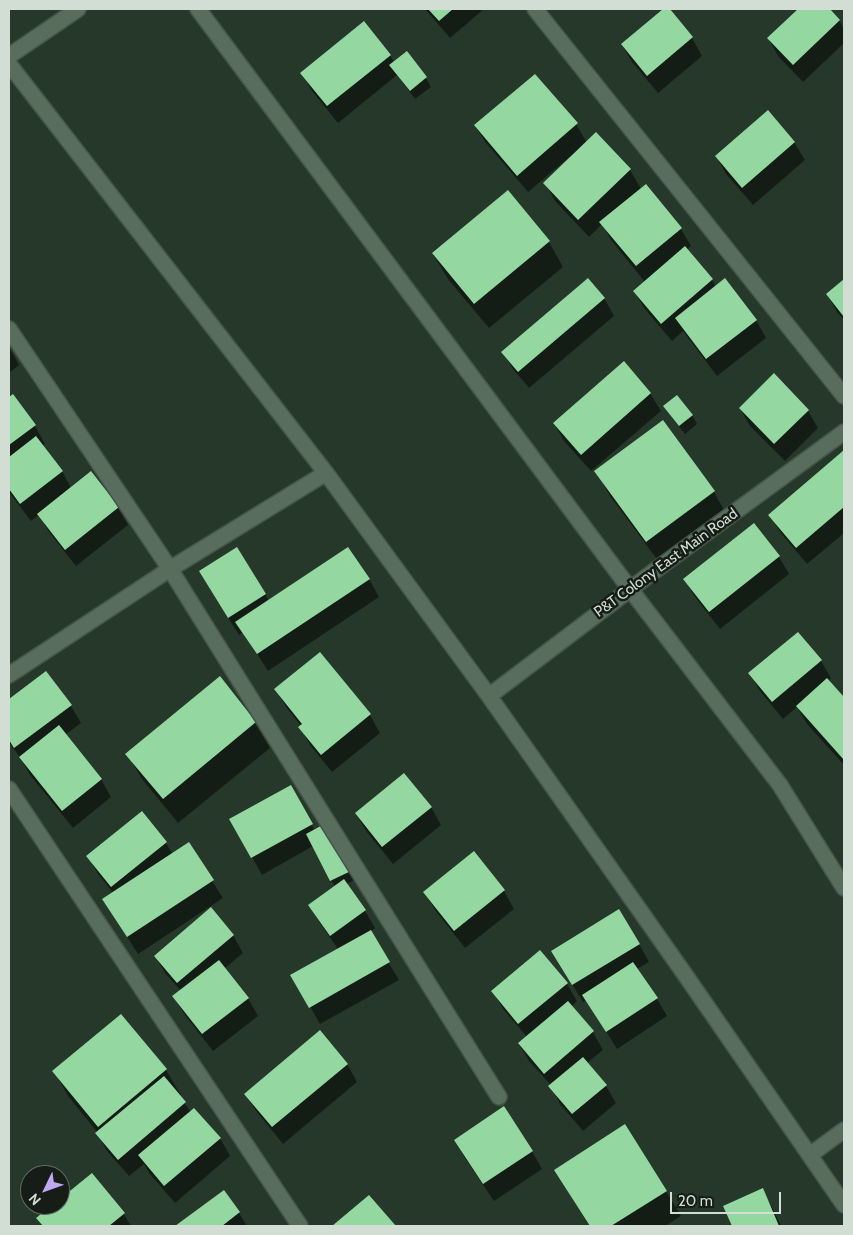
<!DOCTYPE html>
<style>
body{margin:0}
#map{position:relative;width:853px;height:1235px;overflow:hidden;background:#263829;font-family:Cabin,sans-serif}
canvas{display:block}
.frame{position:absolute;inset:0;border:10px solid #d2ddd4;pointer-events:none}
.north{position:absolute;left:20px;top:1165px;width:50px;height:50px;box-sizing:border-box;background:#151d16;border:1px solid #616a62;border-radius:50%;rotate:228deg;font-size:14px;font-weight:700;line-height:20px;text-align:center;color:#d2ddd4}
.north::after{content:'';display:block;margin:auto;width:18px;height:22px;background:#c1a8f3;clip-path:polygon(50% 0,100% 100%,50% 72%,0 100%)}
.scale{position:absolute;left:670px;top:1192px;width:111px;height:22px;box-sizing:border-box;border:2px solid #d2ddd4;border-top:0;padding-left:6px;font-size:15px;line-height:18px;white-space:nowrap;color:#d2ddd4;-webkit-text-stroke:4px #151d16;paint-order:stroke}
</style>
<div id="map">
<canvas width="853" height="1235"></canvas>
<div class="frame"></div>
<div class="north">N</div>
<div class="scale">20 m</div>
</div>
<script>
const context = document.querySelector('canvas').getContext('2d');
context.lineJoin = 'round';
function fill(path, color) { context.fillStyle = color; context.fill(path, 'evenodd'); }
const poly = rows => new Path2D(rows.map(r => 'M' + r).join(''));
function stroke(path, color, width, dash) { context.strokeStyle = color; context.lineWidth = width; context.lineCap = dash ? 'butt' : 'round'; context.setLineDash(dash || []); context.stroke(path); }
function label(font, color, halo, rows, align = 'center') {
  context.font = font + ' Cabin,sans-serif'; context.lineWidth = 5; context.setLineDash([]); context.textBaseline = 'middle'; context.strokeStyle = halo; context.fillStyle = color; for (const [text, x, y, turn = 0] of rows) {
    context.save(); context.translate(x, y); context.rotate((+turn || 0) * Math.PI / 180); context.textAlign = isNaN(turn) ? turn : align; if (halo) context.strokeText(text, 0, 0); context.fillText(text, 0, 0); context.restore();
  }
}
const shadow = poly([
 [425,9,484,9,450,38],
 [665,9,668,9,692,38,702,56,658,93,632,62,622,45],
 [799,9,829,9,839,20,844,29,844,43,803,82,778,56,768,38],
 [406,52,426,78,431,87,415,99,397,75,338,123,312,91,302,73,390,55,394,62],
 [576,124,587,143,596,134,630,170,641,189,646,186,681,229,691,246,686,250,712,280,716,287,756,320,766,338,717,376,683,331,672,341,644,308,634,291,645,282,611,240,602,224,589,237,555,201,545,183,573,156,572,155,528,192,486,143,475,126],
 [794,142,805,160,753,205,726,174,716,156],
 [549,242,563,267,489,328,448,279,433,254],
 [844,281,844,320,837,312,827,294],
 [604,298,614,316,529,388,513,369,503,352],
 [9,347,19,365,9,373],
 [650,393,661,411,591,471,564,441,554,423],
 [13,396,35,426,45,444,42,446,62,471,71,488,118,508,128,525,76,566,49,532,39,515,31,521,9,492,9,399],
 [665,406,692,415,697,424,685,434,670,415],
 [740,408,808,411,818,428,785,461,750,426],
 [663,422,714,492,728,517,662,566,610,496,596,471],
 [844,452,844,533,807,564,780,532,770,515],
 [779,557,789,574,720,629,695,597,685,580],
 [369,579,379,597,268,671,243,632,239,635,210,589,265,594,269,601],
 [320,654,370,715,380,733,332,772,310,745,300,727,301,726,286,707,276,690],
 [821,661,831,678,828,681,844,699,844,765,807,724,797,707,783,719,760,691,750,673],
 [46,673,71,706,81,723,65,735,101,779,111,797,73,828,30,775,21,759,9,742,9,701],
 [220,678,255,723,270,748,178,823,142,779,127,754],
 [290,787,315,831,357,879,346,884,365,911,375,928,370,932,399,980,320,1024,292,975,338,949,320,923,309,905,335,887,313,846,262,875,231,819],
 [431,807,441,825,393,864,366,831,356,814],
 [166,843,173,855,189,844,223,898,138,954,114,916,113,893,98,874,88,856],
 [474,853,504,891,514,909,465,948,435,910,425,893],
 [233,935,243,953,224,969,248,998,258,1016,213,1051,184,1014,174,997,181,991,165,973,155,956],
 [639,944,649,962,637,969,657,999,667,1016,617,1049,587,1000,583,1002,563,969],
 [540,952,567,984,577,1001,571,1007,593,1032,603,1050,587,1063,606,1086,616,1103,583,1131,560,1104,551,1085,529,1061,519,1044,527,1037,503,1009,493,991],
 [121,1015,166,1070,181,1095,179,1096,191,1112,220,1138,230,1156,175,1203,149,1173,144,1164,129,1176,107,1151,97,1133,98,1133,68,1096,54,1071],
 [347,1064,357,1082,283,1144,256,1111,245,1094],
 [455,1140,532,1151,542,1169,494,1201,465,1158],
 [762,1190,772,1207,781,1226,734,1226,725,1206],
 [666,1191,681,1216,665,1226,590,1226,570,1195],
 [224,1192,239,1213,247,1226,178,1226],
 [369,1196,394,1226,334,1226],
 [60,1200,124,1214,131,1226,42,1226,38,1218,54,1205,60,1205]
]);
const building = poly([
 [428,9,453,9,439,21],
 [663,9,670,9,693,37,647,76,621,44],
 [798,9,830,9,840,20,793,65,767,38],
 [364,21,391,55,327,106,300,73],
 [407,51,427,77,410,91,389,65],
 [535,74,578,123,517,176,474,125],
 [768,110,795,142,742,188,715,156],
 [596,132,631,169,578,220,543,183],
 [646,184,682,228,636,266,599,222],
 [508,190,550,241,474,304,432,253],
 [685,246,713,279,661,324,633,291],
 [588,278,605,298,518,372,501,352],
 [725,278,757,320,706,359,675,318],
 [844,279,844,317,826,294],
 [624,361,651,393,581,455,553,423],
 [774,373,809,410,774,444,739,408],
 [13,394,36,425,9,445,9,397],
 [677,395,693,415,679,426,663,406],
 [663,420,715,491,646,542,594,471],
 [36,436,63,471,20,504,9,489,9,457],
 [844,450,844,507,796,548,768,515],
 [91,471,119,507,65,550,37,514],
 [754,523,780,556,709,612,683,579],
 [237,547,266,594,228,618,199,571],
 [348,547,370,579,257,654,235,622],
 [798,632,822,660,772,702,748,673],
 [320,652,371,714,321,755,298,727,302,724,274,689],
 [46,671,72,705,14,748,9,740,9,699],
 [220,676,256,722,163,799,125,754],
 [827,678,844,697,844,760,796,706],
 [59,725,102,779,62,811,19,757],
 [404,773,432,807,382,847,355,813],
 [291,785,313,824,251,858,229,819],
 [142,811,167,842,111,887,86,856],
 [328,822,353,870,330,881,306,834],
 [189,842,214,880,127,937,102,899],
 [474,851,505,890,454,931,423,892],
 [344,879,366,910,330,936,308,905],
 [211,907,234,935,177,983,154,956],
 [619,909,640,944,572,985,551,951],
 [371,930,390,962,309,1008,290,975],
 [540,950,568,983,518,1024,491,991],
 [219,960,249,998,202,1034,172,996],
 [633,962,658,998,606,1032,582,995],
 [568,1001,594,1031,544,1074,518,1043],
 [121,1014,167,1069,98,1127,52,1071],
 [320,1030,348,1064,272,1127,244,1094],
 [583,1057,607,1085,572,1114,548,1086],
 [164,1076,186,1102,118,1160,95,1133],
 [504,1106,533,1151,483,1184,454,1140],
 [194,1108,221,1138,164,1186,138,1155],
 [625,1124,667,1191,611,1226,590,1226,554,1170],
 [92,1173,125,1213,109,1226,43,1226,36,1218,52,1205,60,1205,60,1199],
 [763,1188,779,1226,732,1226,723,1206],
 [224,1190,240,1212,222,1226,175,1226],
 [369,1195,396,1226,332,1226]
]);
const minor = poly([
 [198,9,630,589,780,785,844,888],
 [535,9,844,396],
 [9,56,78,9],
 [9,64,326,473,489,696,686,976,844,1205],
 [9,329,170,569,499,1097],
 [9,675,170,569,326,473],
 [489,696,657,569,844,432],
 [9,789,300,1226],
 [810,1155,844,1130]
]);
const streetNames = [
 ["P&T Colony East Main Road",666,563,-36]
];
fill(shadow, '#0007');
fill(building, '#94d7a1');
stroke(minor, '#455448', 18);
stroke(minor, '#586d5c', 15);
label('15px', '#d2ddd4', '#151d16', streetNames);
</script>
